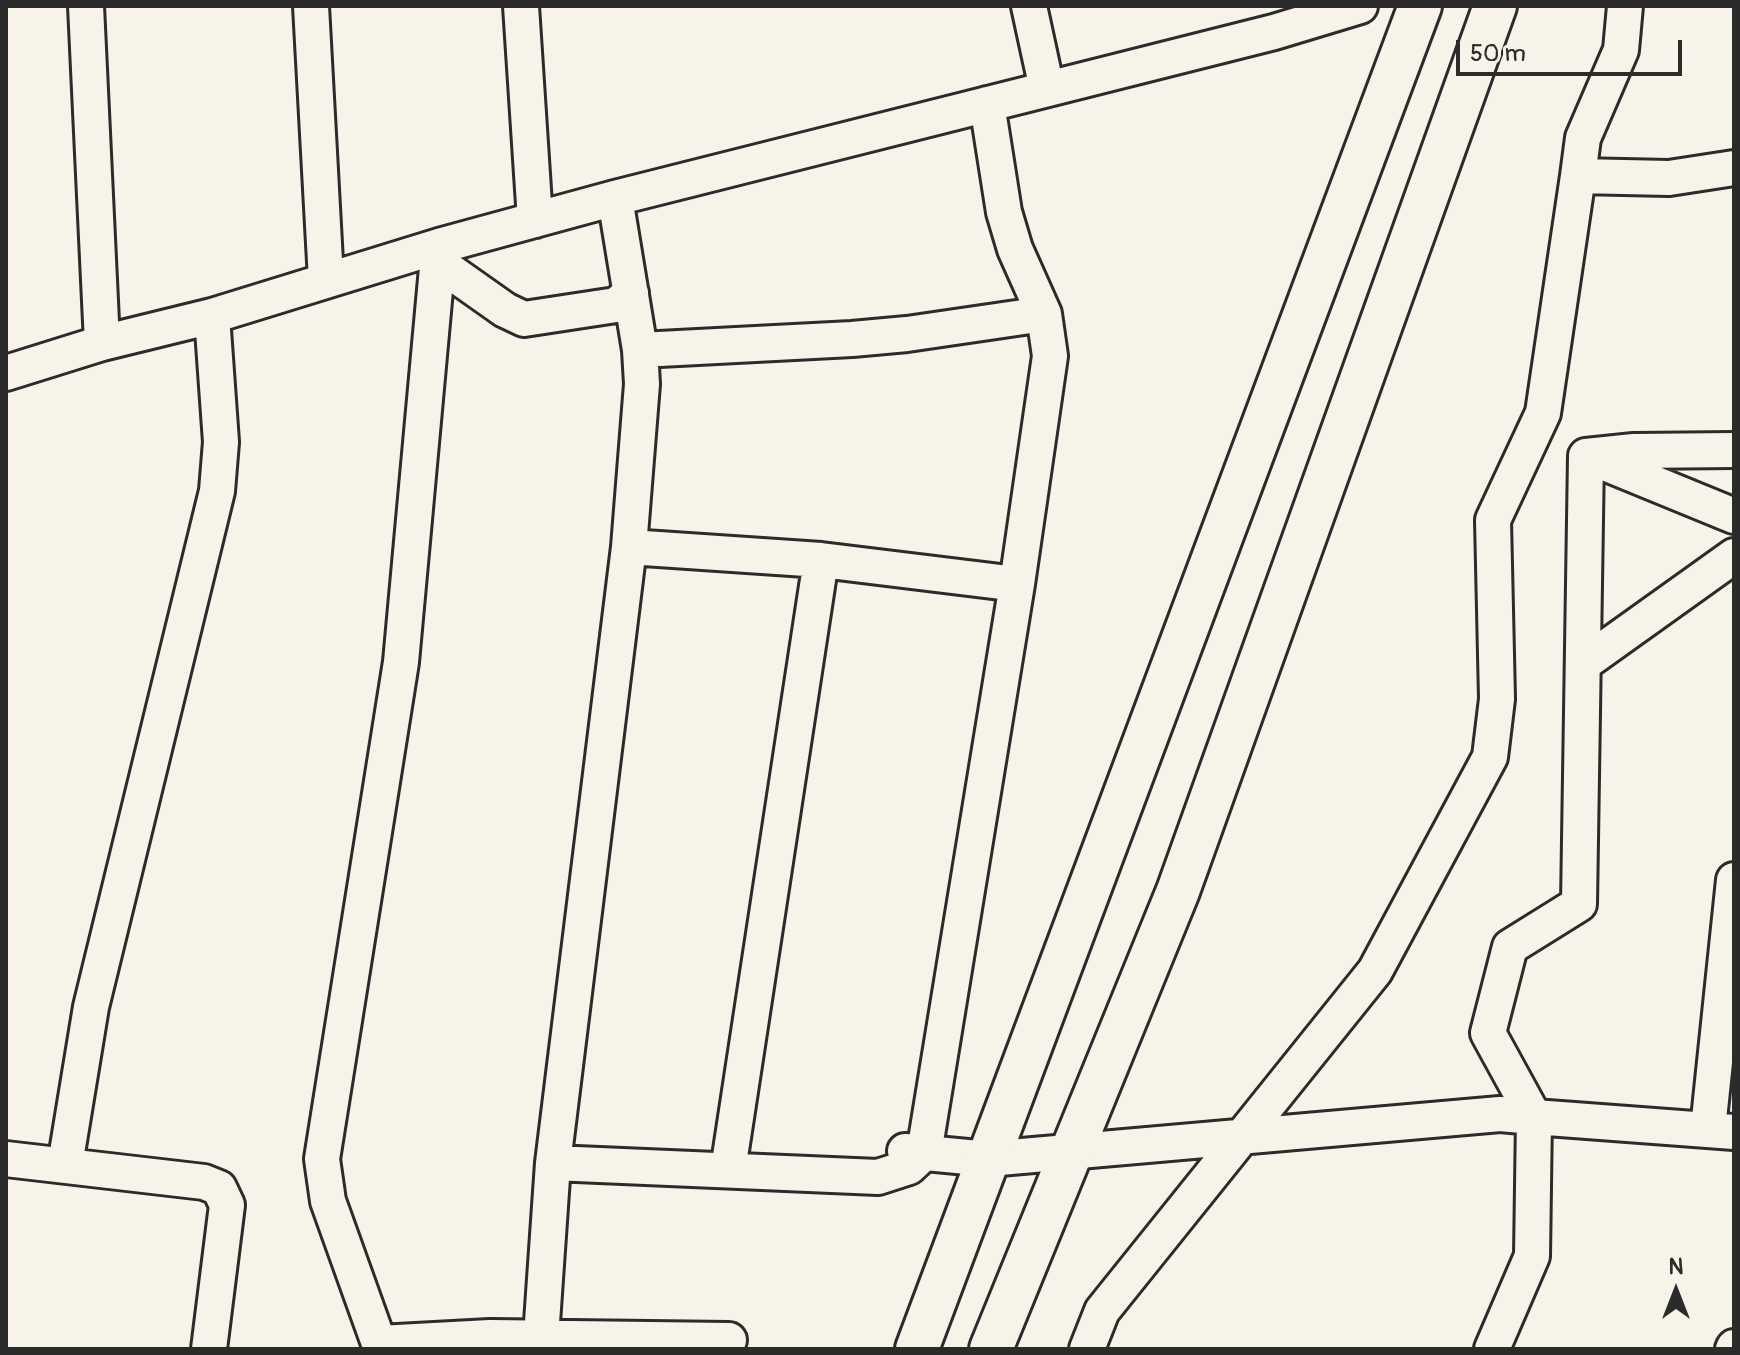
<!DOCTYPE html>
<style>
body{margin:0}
#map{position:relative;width:1740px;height:1355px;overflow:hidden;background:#f7f3e8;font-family:Pangolin,sans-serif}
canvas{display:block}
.frame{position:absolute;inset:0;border:8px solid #2b2b2b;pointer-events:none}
.north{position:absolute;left:1636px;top:1251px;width:80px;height:80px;-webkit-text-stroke:6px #f7f3e8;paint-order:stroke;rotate:0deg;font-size:22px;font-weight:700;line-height:32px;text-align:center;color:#2b2b2b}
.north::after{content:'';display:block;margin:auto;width:28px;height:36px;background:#2b2b2b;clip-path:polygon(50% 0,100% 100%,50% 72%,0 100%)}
.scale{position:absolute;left:1456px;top:40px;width:226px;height:36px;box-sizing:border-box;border:4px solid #2b2b2b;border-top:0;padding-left:10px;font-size:24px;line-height:28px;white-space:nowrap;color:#2b2b2b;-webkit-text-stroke:6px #f7f3e8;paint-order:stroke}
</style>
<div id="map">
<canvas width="1740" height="1355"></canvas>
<div class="frame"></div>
<div class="north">N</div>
<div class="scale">50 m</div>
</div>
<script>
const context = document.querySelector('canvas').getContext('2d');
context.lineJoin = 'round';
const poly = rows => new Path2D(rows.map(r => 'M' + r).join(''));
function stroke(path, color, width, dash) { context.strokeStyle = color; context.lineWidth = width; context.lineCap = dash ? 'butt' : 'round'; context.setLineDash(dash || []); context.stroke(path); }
const minor = poly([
 [86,6,102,343],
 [311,6,326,280],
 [521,6,535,220],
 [1029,6,1047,89],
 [1625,6,1621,50,1583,138,1578,176,1669,178,1734,168],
 [437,262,505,310,524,319,616,305,631,293],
 [640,350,852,339,907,334,1044,314],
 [6,373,102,343,212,316,439,246,615,198,1274,32,1360,6],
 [1590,457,1734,516],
 [629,547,821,560,1017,584],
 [1583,664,1734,556],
 [1534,1117,1488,1033,1510,947,1579,904,1586,456,1634,451,1734,450],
 [1708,1129,1734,880],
 [905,1151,988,1159,1500,1114,1534,1117],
 [6,1159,204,1182,219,1188,227,1205,209,1349],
 [553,1163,878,1177,909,1167,924,1153,1017,584,1050,356,1044,314,1015,249,1004,212,987,104],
 [65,1165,91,1007,217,491,221,442,212,316],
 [728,1170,821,560],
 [541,1337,553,1163,629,547,642,384,640,350,615,198],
 [379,1343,490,1337,729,1340],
 [381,1349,328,1201,322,1159,401,662,439,246],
 [1087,1349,1102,1311,1375,971,1490,757,1497,699,1493,520,1543,413,1578,176],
 [1492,1349,1532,1256,1534,1117,1734,1132],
 [1733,1349,1734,1347]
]);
const major = poly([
 [917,1349,1420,6],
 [991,1349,1178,891,1495,6]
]);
stroke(minor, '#2b2b2b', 40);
stroke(major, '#2b2b2b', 48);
stroke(minor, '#f7f3e8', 34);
stroke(major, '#f7f3e8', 42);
</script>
